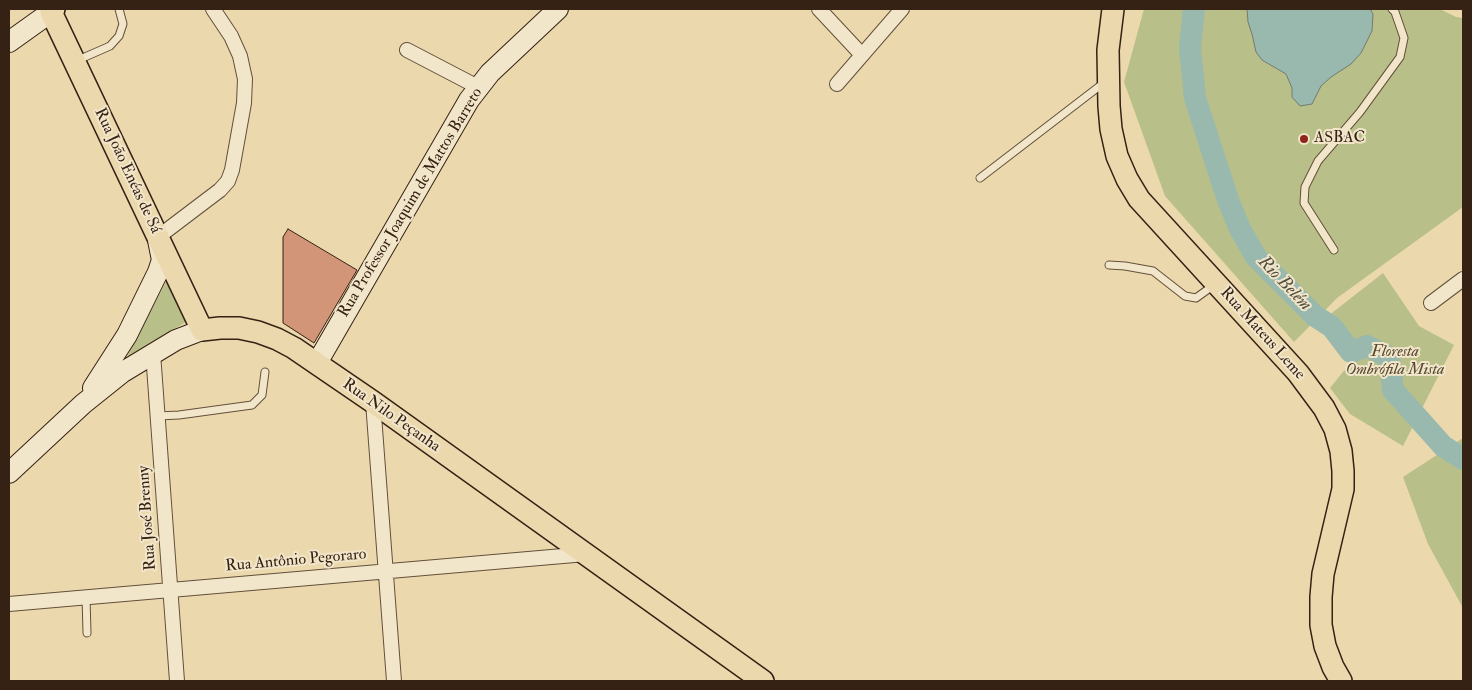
<!DOCTYPE html>
<meta charset="utf-8">
<style>
body{margin:0}
#map{position:relative;width:1472px;height:690px;overflow:hidden;background:#ebd9ad;font-family:"IM FELL Double Pica",serif}
canvas{display:block}
.frame{position:absolute;inset:0;border:10px solid #362115;pointer-events:none}
</style>
<div id="map">
<canvas width="1472" height="690"></canvas>
<div class="frame"></div>
</div>
<script>
const context = document.querySelector('canvas').getContext('2d');
context.lineJoin = 'round';
function fill(path, color) { context.fillStyle = color; context.fill(path, 'evenodd'); }
const poly = rows => new Path2D(rows.map(r => 'M' + r).join(''));
function stroke(path, color, width, dash) { context.strokeStyle = color; context.lineWidth = width; context.lineCap = dash ? 'butt' : 'round'; context.setLineDash(dash || []); context.stroke(path); }
function label(font, color, halo, rows, align = 'center') {
  context.font = font + ' "IM FELL Double Pica",serif'; context.lineWidth = 4; context.setLineDash([]); context.textBaseline = 'middle'; context.strokeStyle = halo; context.fillStyle = color; for (const [text, x, y, turn = 0] of rows) {
    context.save(); context.translate(x, y); context.rotate((+turn || 0) * Math.PI / 180); context.textAlign = isNaN(turn) ? turn : align; if (halo) context.strokeText(text, 0, 0); context.fillText(text, 0, 0); context.restore();
  }
}
const green = poly([
 [1144,9,1440,9,1456,17,1463,18,1463,207,1337,298,1294,342,1165,196,1124,82],
 [1383,273,1419,326,1454,345,1403,446,1350,414,1330,388,1351,362,1319,323],
 [169,276,186,322,127,357],
 [1463,438,1463,608,1428,544,1403,477]
]);
const water = poly([
 [1247,9,1370,9,1373,14,1372,31,1361,53,1351,64,1331,77,1321,86,1312,104,1300,106,1292,97,1292,88,1286,74,1262,60,1256,52,1252,34,1248,22,1247,9]
]);
const river = poly([
 [1194,9,1190,48,1195,98,1228,200,1240,229,1256,257,1315,316,1332,327,1351,352,1367,346,1389,357,1393,390,1443,446,1463,459]
]);
const building = poly([
 [288,229,357,270,314,343,283,323,283,237,288,229]
]);
const lane = poly([
 [78,60,110,46,119,36,123,24,119,9],
 [980,178,1105,82],
 [1334,250,1304,203,1305,187,1318,161,1360,112,1400,57,1404,38,1395,12,1392,9],
 [1109,265,1125,266,1153,271,1185,296,1196,298,1214,285],
 [158,416,179,415,252,405,262,395,265,372],
 [86,597,87,633]
]);
const street = poly([
 [819,9,862,55],
 [407,50,478,87],
 [837,84,902,9],
 [158,237,220,190,228,181,232,170,244,103,245,79,240,56,231,36,213,9],
 [1431,303,1463,279],
 [153,353,177,681],
 [373,402,394,681],
 [9,604,586,554]
]);
const secondary = poly([
 [9,42,51,12],
 [317,363,469,100,490,73,558,9],
 [93,388,127,335,158,272,162,260,158,240],
 [9,473,83,404,123,372,176,340,202,330]
]);
const primary = poly([
 [54,9,51,12,202,330,220,328,239,328,258,332,277,339,294,348,373,402,763,681],
 [1113,9,1108,50,1109,106,1111,129,1117,156,1127,179,1139,199,1298,373,1324,408,1335,429,1341,451,1343,471,1343,489,1323,574,1321,597,1321,625,1325,646,1333,667,1341,681]
]);
const markers = [
 [1304,139,5,"#8f2418"]
];
const poiNames = [
 ["ASBAC",1314,139]
];
const streetNames = [
 ["Rua João Enéas de Sá",127,171,65],
 ["Rua Professor Joaquim de Mattos Barreto",411,203,-59],
 ["Rua Mateus Leme",1262,334,48],
 ["Rua Nilo Peçanha",391,416,35],
 ["Rua José Brenny",148,518,-94],
 ["Rua Antônio Pegoraro",296,561,-5]
];
const parkNames = [
 ["Floresta",1395,353],
 ["Ombrófila Mista",1395,371]
];
const waterNames = [
 ["Rio Belém",1284,284,46]
];
fill(green, '#b9bf89');
fill(water, '#99b9af');
stroke(water, '#717c71', 1);
stroke(river, '#99b9af', 22);
fill(building, '#d29578');
stroke(building, '#362115', 1);
stroke(lane, '#634f3b', 9);
stroke(street, '#634f3b', 16);
stroke(secondary, '#362115', 22);
stroke(primary, '#362115', 24);
stroke(lane, '#f2e6ca', 7);
stroke(street, '#f2e6ca', 14);
stroke(secondary, '#f2e6ca', 20);
stroke(primary, '#ebd9ad', 21);
for (const [x, y, r, color] of markers) { const dot = new Path2D(); dot.arc(x, y, r, 0, 2 * Math.PI); context.fillStyle = color; context.fill(dot); stroke(dot, '#f2e6ca', 2); }
label('16px', '#362115', '#f2e6ca', poiNames, 'left');
label('16px', '#362115', '#f2e6ca', streetNames);
label('italic 16px', '#574832', '#f2e6ca', parkNames);
label('italic 18px', '#544f43', '#f2e6ca', waterNames);
</script>
